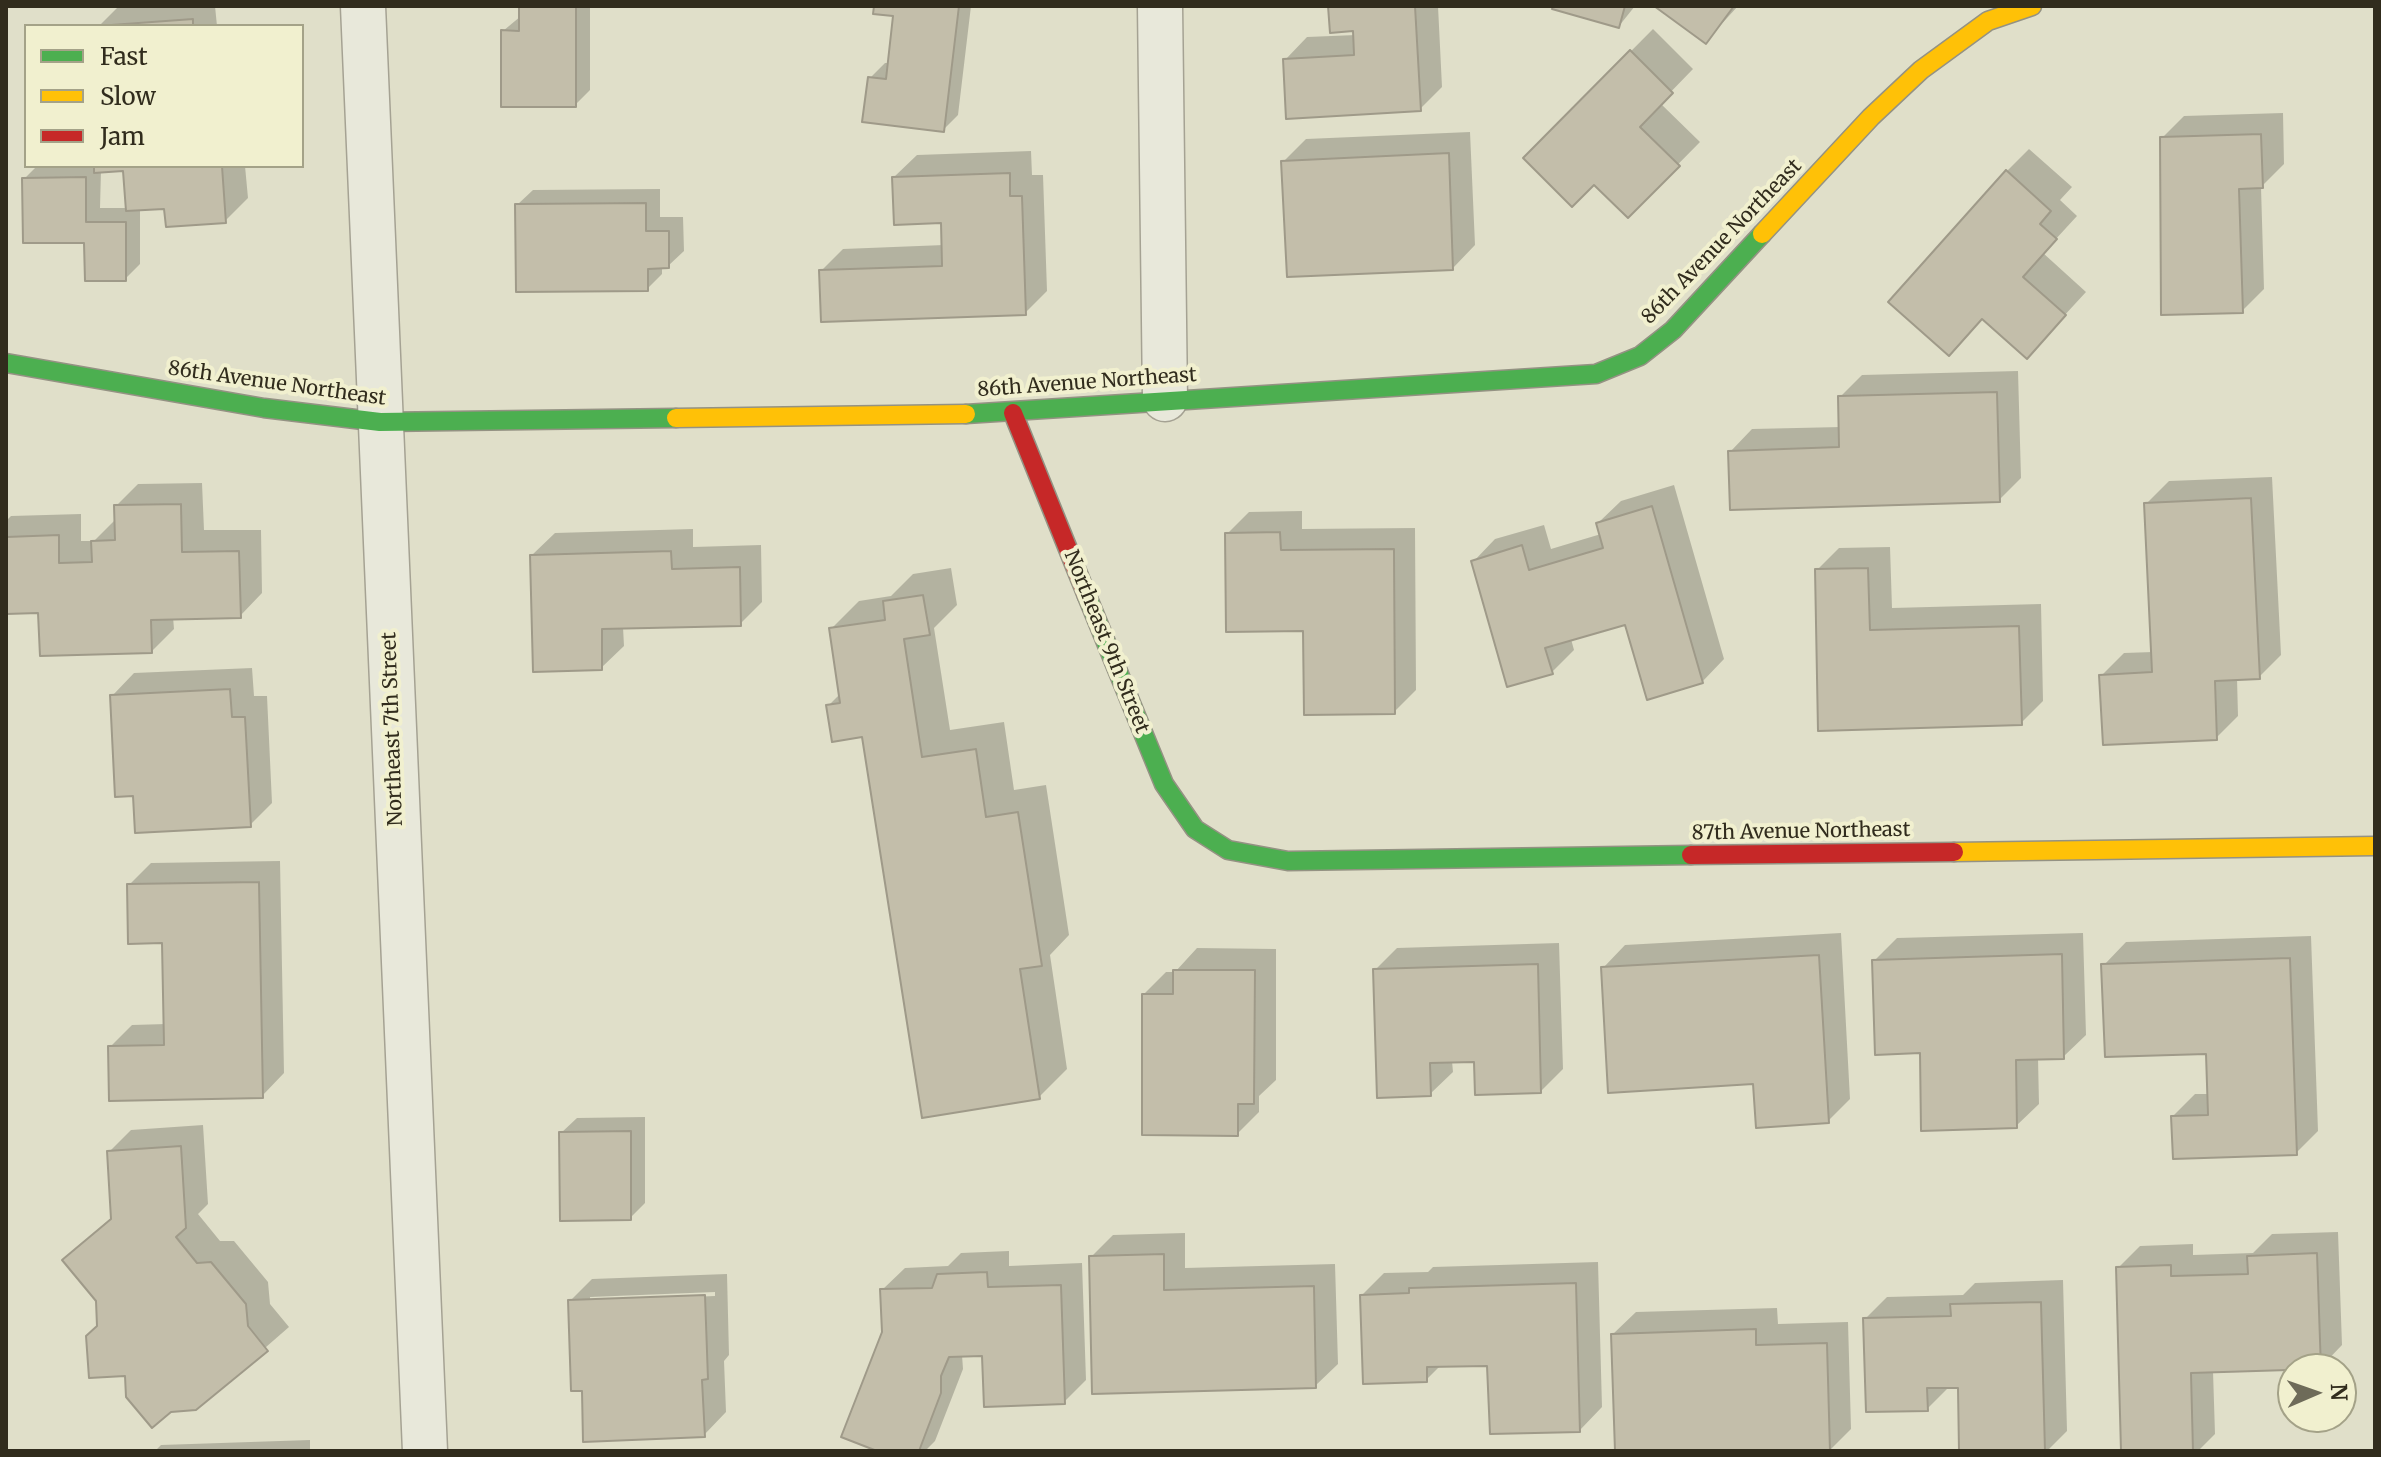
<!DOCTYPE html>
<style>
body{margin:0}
#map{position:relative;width:2381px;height:1457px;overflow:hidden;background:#e0dfc9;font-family:Merriweather,serif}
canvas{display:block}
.frame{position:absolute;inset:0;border:8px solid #312c1d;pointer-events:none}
.legend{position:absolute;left:24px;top:24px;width:280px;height:144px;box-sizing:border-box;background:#f1f0cf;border:2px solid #a4a288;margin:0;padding:10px 14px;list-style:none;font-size:24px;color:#312c1d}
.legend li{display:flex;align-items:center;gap:16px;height:40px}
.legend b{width:40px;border:2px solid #a4a288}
.north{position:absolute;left:2277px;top:1353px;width:80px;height:80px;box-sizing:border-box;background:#f1f0cf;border:2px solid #a4a288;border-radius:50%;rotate:88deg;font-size:22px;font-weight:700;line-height:32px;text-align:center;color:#312c1d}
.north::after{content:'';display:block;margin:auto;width:28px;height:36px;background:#6e6b59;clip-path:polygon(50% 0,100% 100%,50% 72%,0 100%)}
</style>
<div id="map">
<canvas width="2381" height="1457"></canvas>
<div class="frame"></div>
<ul class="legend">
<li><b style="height:10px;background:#4caf50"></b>Fast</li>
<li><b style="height:10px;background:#ffc107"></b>Slow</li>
<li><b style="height:10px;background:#c62828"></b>Jam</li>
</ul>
<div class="north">N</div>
</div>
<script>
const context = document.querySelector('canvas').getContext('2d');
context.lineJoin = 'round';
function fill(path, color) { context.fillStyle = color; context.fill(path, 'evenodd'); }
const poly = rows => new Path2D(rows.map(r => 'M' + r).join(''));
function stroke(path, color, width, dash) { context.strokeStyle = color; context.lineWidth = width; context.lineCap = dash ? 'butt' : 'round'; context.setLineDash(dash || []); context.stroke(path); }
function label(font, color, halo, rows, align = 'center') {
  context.font = font + ' Merriweather,serif'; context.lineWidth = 8; context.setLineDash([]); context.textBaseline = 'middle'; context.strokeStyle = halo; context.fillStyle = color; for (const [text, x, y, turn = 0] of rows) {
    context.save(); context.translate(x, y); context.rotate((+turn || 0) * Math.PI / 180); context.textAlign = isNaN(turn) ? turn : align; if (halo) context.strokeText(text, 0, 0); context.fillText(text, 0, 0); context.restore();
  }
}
const shadow = poly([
 [119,6,215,6,217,26,99,26],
 [521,6,590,6,590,90,575,105,503,31,521,16],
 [876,6,971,6,958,115,943,130,870,78,885,63,889,63,895,15],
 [1330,6,1438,6,1442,87,1420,109,1285,60,1307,37,1356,35,1355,29],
 [1555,6,1635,6,1619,26],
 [1657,6,1738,6,1706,41],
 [1653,29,1693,69,1660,103,1700,142,1628,215,1594,182,1525,158],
 [2283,113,2284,164,2261,187,2264,289,2242,311,2162,138,2184,116],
 [1470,132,1475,245,1453,268,1283,162,1306,139],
 [2029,149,2072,187,2060,200,2077,216,2043,253,2086,292,2027,356,2007,171],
 [1031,151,1032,175,1043,175,1047,291,1025,313,821,271,843,249,944,245,943,221,894,177,917,155],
 [37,166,245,166,248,198,225,221,166,207,140,208,140,264,125,279,24,179],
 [125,169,128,208,100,208,101,170],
 [660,189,660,217,683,217,684,251,668,266,662,267,662,274,647,289,517,205,533,190],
 [2018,371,2021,478,1999,500,1730,452,1752,429,1841,427,1840,397,1862,375],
 [2272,477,2281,655,2259,677,2237,678,2238,716,2216,738,2101,676,2124,653,2153,652,2146,504,2169,481],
 [202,483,204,530,261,530,262,593,240,616,173,617,174,629,151,652,40,611,6,612,6,521,11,516,81,514,81,541,94,541,116,519,116,506,138,484],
 [1674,485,1724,659,1702,682,1627,623,1571,639,1574,650,1552,672,1473,562,1495,539,1544,525,1551,549,1601,534,1598,523,1621,501],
 [1302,511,1302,529,1415,528,1416,690,1394,712,1305,629,1227,534,1249,512],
 [693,529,693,547,761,545,762,602,740,624,623,627,624,646,601,668,532,555,555,533],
 [1890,547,1892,608,2041,604,2043,701,2021,723,1820,728,1817,570,1839,548],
 [951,568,957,605,934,628,950,730,1004,722,1014,790,1046,785,1069,935,1050,955,1067,1069,1039,1097,863,735,828,706,841,693,831,629,859,601,891,596,913,574],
 [252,668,254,696,267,696,272,803,250,825,112,696,134,673],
 [280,861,284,1073,262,1096,110,1047,132,1025,166,1024,163,941,129,885,151,863],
 [1841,933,1850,1099,1828,1121,1755,1082,1603,968,1625,945],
 [2083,933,2086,1035,2063,1057,2038,1058,2039,1104,2016,1126,1874,961,1897,938],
 [2311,936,2318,1131,2296,1153,2173,1116,2195,1094,2209,1094,2208,1052,2104,965,2126,942],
 [1559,943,1563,1069,1540,1092,1476,1060,1452,1061,1453,1072,1430,1094,1375,970,1397,948],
 [1197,948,1276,949,1276,1080,1259,1096,1259,1112,1237,1134,1144,994,1166,972,1175,972],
 [645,1117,645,1203,630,1218,561,1133,577,1118],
 [203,1125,208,1204,198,1214,220,1241,234,1241,268,1282,270,1304,289,1327,196,1408,126,1374,99,1325,98,1300,65,1260,113,1216,109,1152,131,1130],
 [2338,1232,2342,1345,2320,1368,2213,1371,2215,1434,2198,1451,2123,1451,2118,1268,2140,1246,2193,1244,2193,1255,2253,1253,2272,1234],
 [1185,1233,1185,1268,1335,1264,1338,1364,1315,1386,1091,1257,1113,1235],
 [1009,1251,1009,1266,1082,1263,1086,1380,1064,1402,984,1354,962,1355,963,1369,935,1441,925,1451,883,1451,882,1290,905,1268,948,1266,961,1253],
 [1598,1262,1602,1407,1580,1430,1489,1364,1441,1365,1426,1380,1362,1295,1384,1273,1428,1272,1433,1267],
 [727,1274,729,1355,724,1361,726,1412,704,1435,584,1389,570,1301,592,1279],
 [715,1292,715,1296,590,1301,590,1297],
 [2063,1280,2067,1431,2047,1451,1961,1451,1960,1385,1950,1386,1927,1409,1865,1319,1887,1297,1963,1295,1975,1283],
 [1777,1308,1778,1324,1848,1322,1851,1429,1829,1451,1617,1451,1613,1334,1636,1312],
 [310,1440,310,1451,155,1451,161,1445]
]);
const building = poly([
 [519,6,576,6,576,107,501,107,501,30,519,31,519,6],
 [874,6,959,6,944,132,862,122,868,77,886,79,893,16,873,14,874,6],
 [1328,6,1415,6,1421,111,1286,119,1283,59,1354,55,1353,31,1330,33,1328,6],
 [1553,6,1625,6,1619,28,1552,9,1553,6],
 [1654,6,1734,6,1706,44,1654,6],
 [193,19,193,26,97,26,193,19],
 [1630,50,1673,93,1640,127,1680,166,1628,218,1594,185,1572,207,1523,158,1630,50],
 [2261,134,2263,188,2239,189,2243,313,2161,315,2160,137,2261,134],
 [1449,153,1453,270,1287,277,1281,161,1449,153],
 [94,166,222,166,226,223,166,227,164,209,126,211,123,171,94,173,94,166],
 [2006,170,2051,211,2040,224,2057,239,2023,277,2066,315,2027,359,1982,319,1949,356,1888,302,2006,170],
 [1010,173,1010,196,1022,196,1026,315,821,322,819,270,942,266,941,223,894,225,892,177,1010,173],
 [86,177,86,222,126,222,126,281,85,281,84,243,23,243,22,178,86,177],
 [646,203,646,231,669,231,669,268,648,269,648,291,516,292,515,204,646,203],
 [1997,392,2000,502,1730,510,1728,451,1839,447,1838,396,1997,392],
 [2251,498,2260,679,2215,681,2217,740,2103,745,2099,675,2152,672,2144,503,2251,498],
 [181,504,182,552,239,551,241,618,151,620,152,653,40,656,38,613,6,614,6,537,59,535,59,563,92,562,91,541,115,540,114,505,181,504],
 [1652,506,1703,683,1647,700,1625,625,1545,648,1553,674,1507,687,1471,561,1522,545,1529,570,1603,548,1596,523,1652,506],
 [1280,532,1281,550,1394,549,1395,714,1304,715,1303,631,1226,632,1225,533,1280,532],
 [671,551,672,569,740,567,741,626,602,629,602,670,533,672,530,555,671,551],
 [1868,568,1870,630,2019,626,2022,725,1818,731,1815,569,1868,568],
 [923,595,930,635,904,639,922,757,976,749,986,817,1018,812,1042,966,1020,969,1040,1099,922,1118,862,737,832,742,826,705,840,703,829,628,885,620,883,601,923,595],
 [230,689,232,717,245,717,251,827,135,833,133,796,115,797,110,695,230,689],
 [259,882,263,1098,109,1101,108,1046,164,1045,162,943,128,944,127,884,259,882],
 [2062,954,2064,1059,2016,1060,2017,1128,1921,1131,1920,1053,1875,1055,1872,960,2062,954],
 [1819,955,1829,1123,1756,1128,1753,1084,1608,1093,1601,967,1819,955],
 [2290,958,2297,1155,2173,1159,2171,1116,2208,1115,2206,1054,2105,1057,2101,964,2290,958],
 [1538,964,1541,1093,1475,1095,1474,1062,1430,1063,1431,1096,1377,1098,1373,969,1538,964],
 [1173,970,1255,970,1254,1104,1238,1104,1238,1136,1142,1135,1142,994,1173,994,1173,970],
 [631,1131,631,1220,560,1221,559,1132,631,1131],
 [181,1146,186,1228,176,1237,197,1263,211,1262,246,1304,248,1326,268,1351,196,1410,171,1412,152,1428,126,1397,125,1376,89,1378,86,1336,97,1326,96,1301,62,1260,111,1219,107,1151,181,1146],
 [2317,1253,2321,1369,2191,1373,2193,1451,2121,1451,2116,1267,2171,1265,2171,1276,2248,1274,2247,1256,2317,1253],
 [1164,1254,1164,1290,1314,1286,1316,1388,1092,1394,1089,1256,1164,1254],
 [987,1272,988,1287,1061,1285,1065,1404,984,1407,982,1356,949,1357,941,1376,941,1393,919,1451,877,1451,841,1437,882,1332,880,1289,932,1288,937,1274,987,1272],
 [1576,1283,1580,1432,1490,1434,1487,1366,1427,1367,1427,1382,1363,1384,1360,1295,1409,1293,1409,1288,1576,1283],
 [705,1295,708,1379,702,1380,705,1437,583,1442,582,1391,571,1391,568,1300,705,1295],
 [2041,1302,2045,1451,1959,1451,1958,1388,1927,1388,1928,1411,1866,1412,1863,1318,1951,1316,1950,1304,2041,1302],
 [1756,1329,1756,1345,1827,1343,1830,1451,1615,1451,1611,1334,1756,1329]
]);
const street = poly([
 [363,6,425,1451],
 [1160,6,1165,399]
]);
const fast = poly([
 [6,363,264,408,380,422,676,418],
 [966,414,1596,374,1640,356,1673,330,1762,234],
 [1087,596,1164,784,1195,829,1228,850,1288,861,1691,855]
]);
const slow = poly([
 [1762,234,1871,117,1921,70,1988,21,2032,6],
 [676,418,966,414],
 [1954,852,2375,846]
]);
const jam = poly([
 [1013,413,1087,596],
 [1691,855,1954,852]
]);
const streetNames = [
 ["86th Avenue Northeast",1722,242,-46],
 ["86th Avenue Northeast",1087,383,-4],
 ["86th Avenue Northeast",277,384,8],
 ["Northeast 9th Street",1106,642,68],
 ["Northeast 7th Street",393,729,-92],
 ["87th Avenue Northeast",1801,832,-1]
];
fill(shadow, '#0003');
fill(building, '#c3beaa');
stroke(building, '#9f9a89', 2);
stroke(street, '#a5a293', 47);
stroke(fast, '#949283', 21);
stroke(slow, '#949283', 21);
stroke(jam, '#949283', 21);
stroke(street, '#e8e8da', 44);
stroke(fast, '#4caf50', 18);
stroke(slow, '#ffc107', 18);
stroke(jam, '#c62828', 18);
label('20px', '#312c1d', '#f1f0cf', streetNames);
</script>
